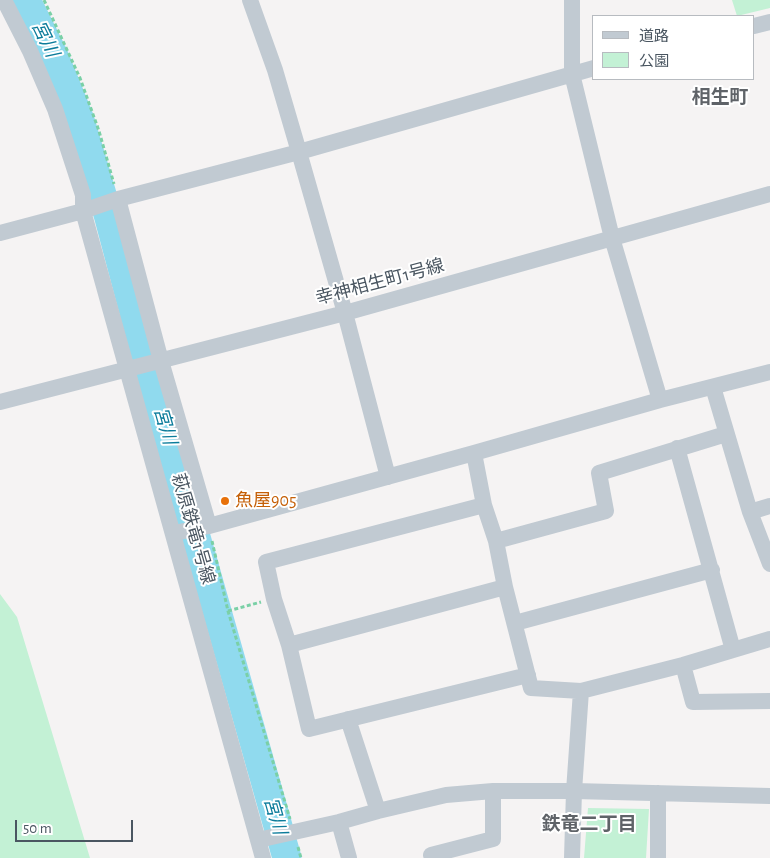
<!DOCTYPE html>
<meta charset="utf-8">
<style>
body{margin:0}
#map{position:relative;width:770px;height:858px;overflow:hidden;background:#f5f3f3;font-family:"Alegreya Sans","Noto Sans JP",sans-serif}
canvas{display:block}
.legend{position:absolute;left:592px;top:15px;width:162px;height:65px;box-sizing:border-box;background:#fff;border:1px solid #b7bbc0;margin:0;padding:6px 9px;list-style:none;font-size:15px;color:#4a5661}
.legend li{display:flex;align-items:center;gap:10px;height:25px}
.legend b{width:25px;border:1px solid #b7bbc0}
.scale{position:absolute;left:15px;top:820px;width:118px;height:22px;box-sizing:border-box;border:2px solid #4a5661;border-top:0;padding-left:6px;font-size:15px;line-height:18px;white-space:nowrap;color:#4a5661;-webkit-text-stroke:4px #fff;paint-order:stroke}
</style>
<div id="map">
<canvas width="770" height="858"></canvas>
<ul class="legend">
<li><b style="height:6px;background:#c1cad2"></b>道路</li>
<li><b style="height:14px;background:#c3f1d5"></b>公園</li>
</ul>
<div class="scale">50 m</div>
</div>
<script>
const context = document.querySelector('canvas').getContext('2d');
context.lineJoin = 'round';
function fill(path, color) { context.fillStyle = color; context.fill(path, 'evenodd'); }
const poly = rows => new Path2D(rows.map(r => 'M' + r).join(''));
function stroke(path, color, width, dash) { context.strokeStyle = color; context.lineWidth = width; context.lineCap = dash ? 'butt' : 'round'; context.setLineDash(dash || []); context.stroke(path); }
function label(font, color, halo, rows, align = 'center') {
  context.font = font + ' "Alegreya Sans","Noto Sans JP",sans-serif'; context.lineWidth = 4; context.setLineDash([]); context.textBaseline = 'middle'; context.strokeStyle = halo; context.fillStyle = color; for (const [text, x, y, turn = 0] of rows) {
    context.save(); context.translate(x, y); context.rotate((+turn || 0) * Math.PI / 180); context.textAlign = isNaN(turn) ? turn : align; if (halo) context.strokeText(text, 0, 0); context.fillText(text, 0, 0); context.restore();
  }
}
const green = poly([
 [732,0,770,0,770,8,737,16],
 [0,594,17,617,90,858,0,858],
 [588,808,649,809,646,858,584,858]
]);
const river = poly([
 [26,0,54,56,80,120,109,218,156,396,287,858]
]);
const path = poly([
 [44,0,80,78,99,131,114,184],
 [212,541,228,611,290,819],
 [228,611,261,602],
 [298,847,301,858]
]);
const minor = poly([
 [4,0,30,51,55,109,83,195,83,211,263,858],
 [250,0,275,70,299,152,345,313,388,477],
 [572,0,572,74,612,238,660,400],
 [754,26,770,22],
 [118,199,161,361,209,526],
 [0,233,83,211,118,199,299,152,594,68],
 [713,387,750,512,770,564],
 [0,402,345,313,770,194],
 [677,448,733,650],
 [474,453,484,505,496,541,505,587,531,688,581,691,683,665,770,639],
 [484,505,266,562,274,599,289,645,309,729,528,675],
 [750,512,770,506],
 [174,533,209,526,474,453,660,400,770,372],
 [496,541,606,511,599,473,726,434],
 [515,623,712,570],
 [289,645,505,587],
 [683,665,693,702,770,701],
 [348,719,378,811],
 [658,793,658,858],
 [339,822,349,858],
 [258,840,339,822,378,811,446,795,493,791,574,791,770,796],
 [432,858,431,855,493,839,493,791],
 [572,858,574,791,581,691]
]);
const markers = [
 [225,501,5,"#e8710a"]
];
const streetNames = [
 ["幸神相生町1号線",380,282,-15],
 ["萩原鉄竜1号線",193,529,74]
];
const foodNames = [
 ["魚屋905",235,501]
];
const waterNames = [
 ["宮川",45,39,64],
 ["宮川",165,426,74],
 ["宮川",275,816,74]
];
const neighbourhoodNames = [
 ["相生町",720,97],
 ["鉄竜二丁目",589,824]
];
fill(green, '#c3f1d5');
stroke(river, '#90daee', 29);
stroke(path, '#7ad0a6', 3, [4, 2.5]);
stroke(minor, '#c1cad2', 16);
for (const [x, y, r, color] of markers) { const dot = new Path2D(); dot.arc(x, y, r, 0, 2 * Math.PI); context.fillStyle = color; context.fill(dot); stroke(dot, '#fff', 2); }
label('18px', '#4a5661', '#fff', streetNames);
label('18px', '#c56008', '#fff', foodNames, 'left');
label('italic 19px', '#0c7c9b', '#fff', waterNames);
label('bold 19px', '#5f6368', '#fff', neighbourhoodNames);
</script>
